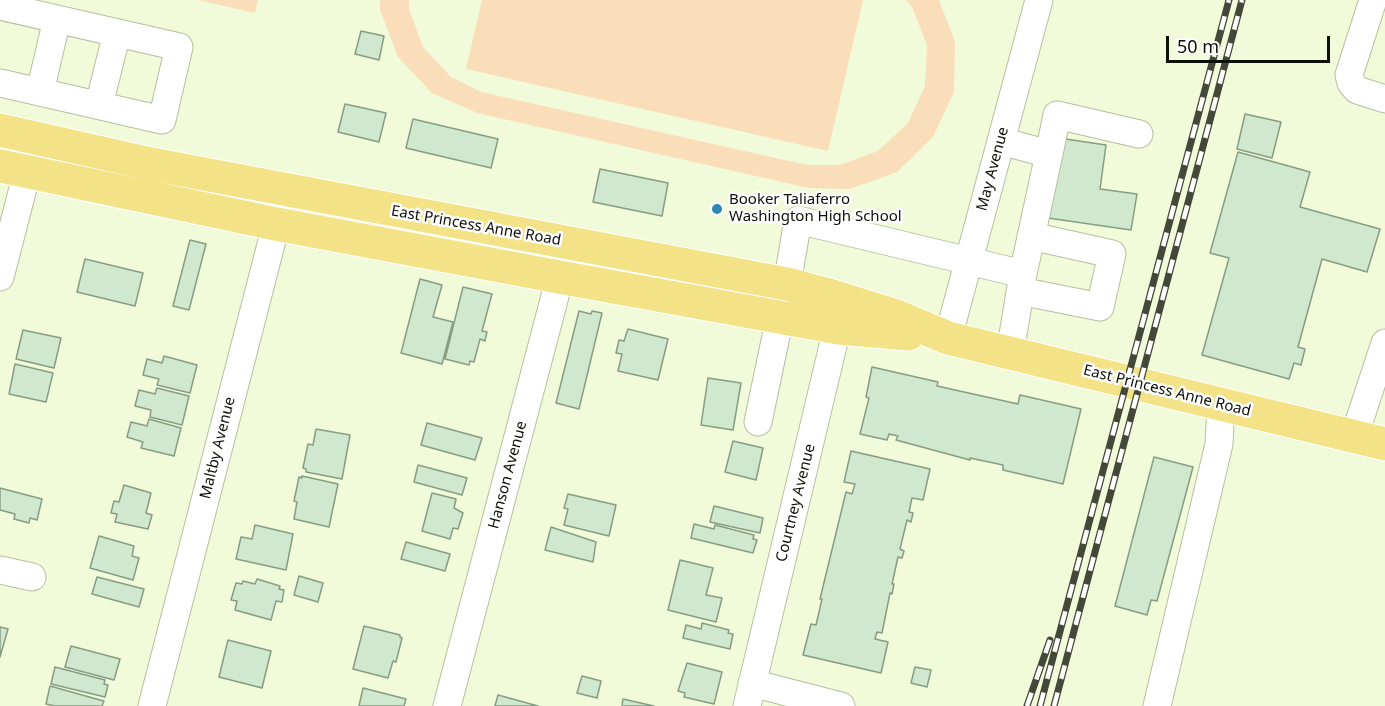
<!DOCTYPE html>
<style>
body{margin:0}
#map{position:relative;width:1385px;height:706px;overflow:hidden;background:#f1fad9;font-family:"Noto Sans",sans-serif}
canvas{display:block}
.scale{position:absolute;left:1166px;top:36px;width:164px;height:27px;box-sizing:border-box;border:3px solid #0d1006;border-top:0;padding-left:8px;font-size:18px;line-height:21px;white-space:nowrap;color:#0d1006;-webkit-text-stroke:4px #fff;paint-order:stroke}
</style>
<div id="map">
<canvas width="1385" height="706"></canvas>
<div class="scale">50 m</div>
</div>
<script>
const context = document.querySelector('canvas').getContext('2d');
context.lineJoin = 'round';
function fill(path, color) { context.fillStyle = color; context.fill(path, 'evenodd'); }
const poly = rows => new Path2D(rows.map(r => 'M' + r).join(''));
function stroke(path, color, width, dash) { context.strokeStyle = color; context.lineWidth = width; context.lineCap = dash ? 'butt' : 'round'; context.setLineDash(dash || []); context.stroke(path); }
function label(font, color, halo, rows, align = 'center') {
  context.font = font + ' "Noto Sans",sans-serif'; context.lineWidth = 5; context.setLineDash([]); context.textBaseline = 'middle'; context.strokeStyle = halo; context.fillStyle = color; for (const [text, x, y, turn = 0] of rows) {
    context.save(); context.translate(x, y); context.rotate((+turn || 0) * Math.PI / 180); context.textAlign = isNaN(turn) ? turn : align; if (halo) context.strokeText(text, 0, 0); context.fillText(text, 0, 0); context.restore();
  }
}
const green = poly([
 [198,0,258,0,255,13],
 [380,0,409,0,409,9,423,47,451,77,481,92,807,165,840,165,878,151,908,123,925,86,927,45,912,7,906,0,939,0,955,42,954,92,933,137,897,172,850,189,809,188,477,113,432,93,398,57,380,10],
 [482,0,863,0,828,151,466,69]
]);
const building = poly([
 [361,31,384,36,379,60,355,54,361,31],
 [345,104,386,113,379,142,338,132,345,104],
 [1245,114,1281,122,1272,158,1237,149,1245,114],
 [413,119,498,139,491,168,406,148,413,119],
 [1059,138,1106,145,1100,189,1137,194,1131,230,1048,218,1059,138],
 [1238,152,1310,172,1300,207,1380,229,1367,272,1322,259,1298,347,1305,349,1301,365,1294,363,1289,379,1202,355,1229,258,1210,253,1238,152],
 [600,169,668,183,662,216,593,202,600,169],
 [190,240,206,244,189,310,173,306,190,240],
 [85,259,143,273,135,306,77,292,85,259],
 [420,279,442,285,433,317,453,322,442,364,401,353,420,279],
 [463,287,492,294,482,331,487,332,485,341,480,339,474,362,470,361,469,365,445,359,463,287],
 [579,311,591,314,592,311,602,313,579,409,556,403,579,311],
 [628,329,668,339,658,380,618,371,622,354,616,353,619,340,624,341,628,329],
 [23,330,61,338,54,368,16,359,23,330],
 [164,356,197,365,190,393,157,385,159,379,143,375,147,359,162,363,164,356],
 [15,364,53,373,46,402,9,394,15,364],
 [872,367,938,382,937,386,1018,404,1020,395,1081,409,1063,484,1003,470,1003,465,970,458,970,460,896,440,898,436,889,434,887,440,860,434,869,398,866,397,872,367],
 [708,378,741,383,733,430,701,425,708,378],
 [157,388,189,396,182,425,150,417,151,410,135,406,139,390,155,394,157,388],
 [149,419,181,428,174,456,141,448,143,442,127,437,131,422,147,426,149,419],
 [427,423,482,438,475,460,421,445,427,423],
 [316,429,350,435,342,479,306,472,306,469,303,468,308,444,313,445,316,429],
 [733,441,763,448,756,480,725,472,733,441],
 [851,451,930,469,923,500,912,498,909,512,913,513,911,522,907,520,900,549,904,551,902,558,898,557,892,584,894,584,892,594,890,593,882,633,877,632,875,639,888,642,881,673,803,655,811,624,816,625,822,599,820,599,846,492,852,494,855,484,844,482,851,451],
 [1154,457,1193,467,1157,601,1151,600,1147,615,1115,606,1154,457],
 [418,465,467,478,462,495,414,482,418,465],
 [302,476,338,484,329,527,294,519,297,502,294,501,299,477,302,478,302,476],
 [124,485,151,493,146,513,152,515,148,529,115,522,117,514,111,513,114,501,119,502,124,485],
 [0,488,42,499,37,520,30,518,29,523,14,519,15,514,0,510,0,488],
 [432,493,456,499,454,508,463,513,458,529,453,528,450,539,422,531,432,493],
 [568,494,616,505,609,536,564,525,568,509,564,508,568,494],
 [714,506,763,518,760,533,710,522,714,506],
 [694,524,714,529,715,525,754,535,753,539,757,540,753,553,691,538,694,524],
 [255,525,293,534,286,570,236,559,241,537,252,539,255,525],
 [551,527,596,542,593,562,545,550,551,527],
 [99,536,134,546,132,556,139,558,133,580,90,568,99,536],
 [406,542,450,554,445,571,401,559,406,542],
 [680,560,713,568,706,595,722,598,716,622,668,610,680,560],
 [299,576,323,583,318,602,294,595,299,576],
 [97,577,144,589,139,607,92,594,97,577],
 [257,579,280,586,279,589,284,590,282,602,276,601,271,620,235,610,237,601,231,600,236,583,242,584,243,581,255,584,257,579],
 [702,623,729,630,728,633,733,634,730,649,683,638,686,625,701,629,702,623],
 [364,626,400,635,400,637,402,638,396,662,393,661,388,678,353,669,364,626],
 [0,627,8,629,0,657,0,627],
 [228,640,271,651,262,688,219,677,228,640],
 [71,646,120,659,114,680,65,667,71,646],
 [687,663,722,672,714,704,684,697,685,693,678,691,687,663],
 [55,667,105,680,104,684,108,685,105,697,51,684,55,667],
 [915,667,931,670,927,687,911,683,915,667],
 [582,676,601,681,597,698,577,693,582,676],
 [50,686,100,700,104,701,102,706,55,706,46,704,50,686],
 [363,688,406,699,404,706,359,706,363,688],
 [498,695,538,706,495,706,498,695],
 [623,699,654,706,622,706,623,699]
]);
const minor = poly([
 [1373,0,1349,75,1351,83,1357,90,1385,99],
 [0,6,179,47,162,120,0,83],
 [40,92,57,19],
 [99,105,117,33],
 [1001,141,1049,154,1023,274],
 [1049,154,1057,115,1139,134],
 [0,277,36,138],
 [787,284,798,220,1023,274,1010,353],
 [1020,291,1100,307,1112,254,1031,236],
 [948,338,1039,0],
 [758,422,780,317],
 [1354,437,1385,343],
 [0,570,32,577],
 [752,683,841,706],
 [152,706,285,190],
 [447,706,569,243],
 [747,706,842,308],
 [1157,706,1219,444,1221,404]
]);
const major = poly([
 [0,130,151,164,787,284,829,295,896,316,948,338,1385,444],
 [0,166,276,224,559,277,839,328,908,334]
]);
const rail = poly([
 [1027,706,1050,640],
 [1040,706,1229,0],
 [1054,706,1242,0]
]);
const markers = [
 [717,209,6,"#2a86b3"]
];
const streetNames = [
 ["May Avenue",993,169,-75],
 ["East Princess Anne Road",476,226,10],
 ["East Princess Anne Road",1167,391,14],
 ["Maltby Avenue",218,448,-76],
 ["Hanson Avenue",508,475,-75],
 ["Courtney Avenue",796,503,-76]
];
const poiNames = [
 ["Booker Taliaferro",729,200],
 ["Washington High School",729,217]
];
fill(green, '#fadeb9');
fill(building, '#d0e9ce');
stroke(building, '#869d84', 1.5);
stroke(minor, '#b6bf9f', 29);
stroke(major, '#fff', 35);
stroke(minor, '#fff', 27);
stroke(major, '#f3e286', 33);
stroke(rail, '#444839', 7);
stroke(rail, '#fff', 4.5, [14]);
for (const [x, y, r, color] of markers) { const dot = new Path2D(); dot.arc(x, y, r, 0, 2 * Math.PI); context.fillStyle = color; context.fill(dot); stroke(dot, '#fff', 2); }
label('15px', '#0d1006', '#fff', streetNames);
label('15px', '#0d1006', '#fff', poiNames, 'left');
</script>
